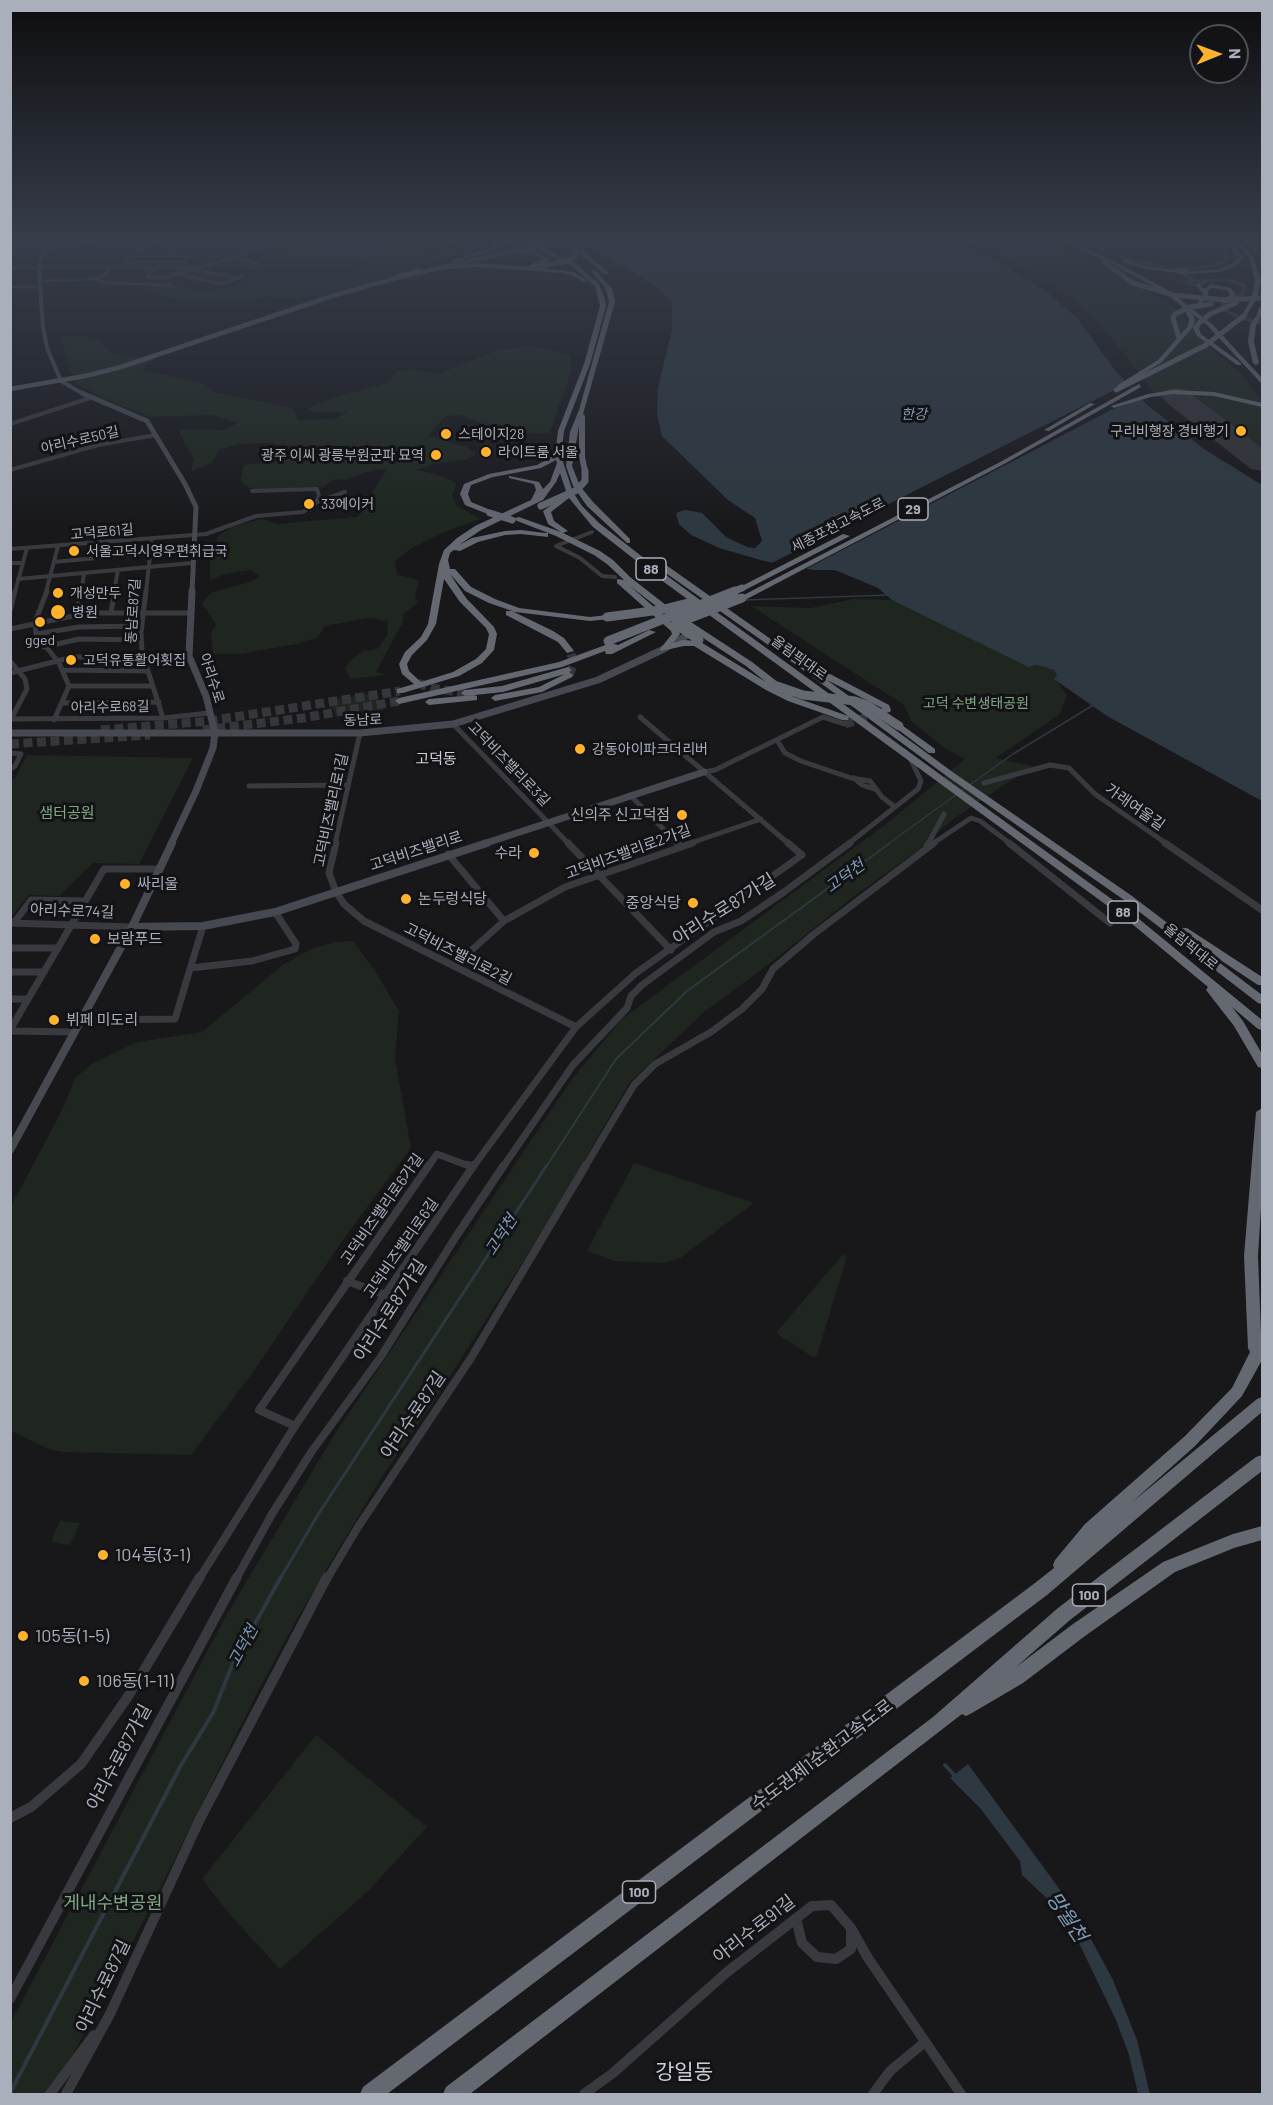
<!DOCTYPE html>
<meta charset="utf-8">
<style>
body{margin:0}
#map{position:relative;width:1273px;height:2105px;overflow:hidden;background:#18181b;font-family:Barlow,sans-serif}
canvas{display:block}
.frame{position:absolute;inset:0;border:12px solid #a9afbb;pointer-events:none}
.north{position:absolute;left:1189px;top:24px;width:60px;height:60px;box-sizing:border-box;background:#131316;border:2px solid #4f5158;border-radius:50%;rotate:89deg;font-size:16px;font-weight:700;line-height:24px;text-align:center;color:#a9afbb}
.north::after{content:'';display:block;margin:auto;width:21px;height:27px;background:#ffb32c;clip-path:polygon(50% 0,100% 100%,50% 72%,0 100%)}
</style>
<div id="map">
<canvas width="1273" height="2105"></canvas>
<div class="frame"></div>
<div class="north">N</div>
</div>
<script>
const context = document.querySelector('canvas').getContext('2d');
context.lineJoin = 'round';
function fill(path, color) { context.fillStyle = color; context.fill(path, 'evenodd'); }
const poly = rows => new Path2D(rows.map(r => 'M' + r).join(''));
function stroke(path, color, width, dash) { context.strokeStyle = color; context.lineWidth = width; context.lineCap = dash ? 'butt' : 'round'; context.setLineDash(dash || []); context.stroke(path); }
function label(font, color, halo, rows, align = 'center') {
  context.font = font + ' Barlow,"Noto Sans KR",sans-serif'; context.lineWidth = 6; context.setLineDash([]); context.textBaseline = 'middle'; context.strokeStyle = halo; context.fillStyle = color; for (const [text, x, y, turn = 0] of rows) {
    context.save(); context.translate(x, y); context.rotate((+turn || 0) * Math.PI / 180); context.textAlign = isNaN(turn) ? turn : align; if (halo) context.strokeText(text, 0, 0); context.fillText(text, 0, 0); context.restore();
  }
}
const green = poly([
 [479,240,488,243,488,247,325,295,298,298,266,297,230,302,181,300,153,293,144,285,171,285,194,292,208,292,250,281,251,276,256,273,283,276,329,275,365,269,366,261,309,261,282,257,280,253,282,250,318,243,391,244,437,250,445,247,456,248],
 [967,240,1046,240,1118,272,1172,306,1195,328,1199,336,1222,359,1241,374,1262,400,1262,471,1202,430,1153,392,1107,332,1075,301,1027,269],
 [66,336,84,336,98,341,112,354,154,359,142,370,204,384,214,392,292,408,298,420,334,419,348,412,315,412,308,408,339,396,388,383,397,371,413,370,438,374,498,350,528,346,552,350,569,355,572,368,550,433,536,434,494,428,459,415,446,416,428,436,467,447,475,454,469,459,433,464,415,470,436,474,456,483,452,496,456,505,480,519,447,531,410,549,395,561,397,575,419,580,415,595,418,603,404,613,402,624,376,672,386,675,350,679,345,668,352,659,364,651,377,649,387,635,388,621,368,618,325,626,317,638,297,644,239,654,213,654,211,632,216,625,202,603,212,592,250,582,259,576,251,570,225,574,210,580,210,561,218,548,217,537,232,527,262,519,277,524,358,517,386,470,376,469,348,479,333,480,323,487,257,490,245,486,241,480,244,465,276,462,293,446,267,443,239,444,220,449,211,463,191,472,194,460,179,431,189,429,223,430,238,423,212,415,150,417,105,399,78,385,70,369,61,338],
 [854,599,892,600,1028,667,1037,665,1054,670,1057,675,1055,679,1067,695,1060,714,996,758,1033,766,953,819,918,850,853,897,769,964,703,1013,630,1082,548,1222,431,1406,383,1475,299,1615,257,1693,152,1905,52,2094,11,2094,11,2022,226,1616,331,1440,572,1079,622,1019,890,821,965,759,946,749,911,721,904,705,751,606,811,608],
 [374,693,383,711,358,715,356,712,336,716,329,700],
 [27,755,193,758,139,864,93,863,59,896,29,895,11,917,11,779,15,778],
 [353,941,374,969,399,1011,395,1058,411,1148,345,1237,253,1372,191,1455,64,1452,49,1449,11,1431,11,1206,60,1114,76,1077,93,1063,137,1042,202,1032,284,964,311,949,335,942],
 [634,1163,754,1203,680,1258,663,1263,614,1261,587,1251],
 [843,1254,847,1257,817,1355,813,1357,776,1333],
 [60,1521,80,1523,70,1545,51,1542],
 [316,1735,427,1827,368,1891,280,1969,232,1917,202,1879]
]);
const water = poly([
 [575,240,950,240,1001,263,1047,292,1077,318,1114,369,1146,404,1204,449,1262,485,1262,801,1107,716,1054,679,1057,675,1054,670,1037,665,1028,667,892,600,878,588,835,570,813,570,764,561,719,548,691,535,679,524,676,514,678,512,686,510,702,513,726,537,747,547,755,548,762,541,755,518,728,500,662,436,657,414,658,388,672,330,672,301,658,288,626,268],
 [968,1764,1077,1913,1113,1980,1137,2040,1150,2094,1138,2094,1129,2055,1116,2020,1078,1941,1058,1909,1022,1875,1020,1861,980,1808,950,1778]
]);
const pier = poly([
 [1130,382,1144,398,1111,410,802,571,768,565]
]);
const streamFar3 = poly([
 [744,600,889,595],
 [961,791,1013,754,1095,704],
 [888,844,957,794]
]);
const streamFar2 = poly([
 [546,1167,616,1059,687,991,890,843]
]);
const streamFar1 = poly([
 [280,1579,319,1513,547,1165]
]);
const stream = poly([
 [945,1765,955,1776],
 [10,2093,180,1767,213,1713,233,1663,281,1577]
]);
const runway = poly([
 [1176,388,1186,390,1262,448,1262,471,1251,469,1166,402,1162,396,1166,390,1176,388]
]);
const highwayTunnel = poly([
 [569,675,574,663,570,651],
 [418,683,431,688,465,693],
 [845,724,881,713],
 [101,730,209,721,400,691],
 [203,730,303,718,399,701],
 [10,744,150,735]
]);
const streetFar5 = poly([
 [232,240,244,251],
 [387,240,434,245,452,241],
 [1082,240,1127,259,1177,270,1192,279],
 [448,241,463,243,472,240],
 [10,251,46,251,94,240],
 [136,251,177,251,172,257],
 [130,257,192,257],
 [232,257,260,264,250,268],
 [128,258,143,246,159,240],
 [125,262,187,262],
 [10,268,194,268],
 [155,268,147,277,167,277,229,259,244,251,267,249],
 [191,269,236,278],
 [1178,269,1213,266,1226,261,1227,255,1218,240],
 [178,274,222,284,244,276],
 [93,279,105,275,110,268],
 [1195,280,1205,283,1195,285,1185,282,1195,280],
 [40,281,93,279,107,283,170,285],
 [1203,281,1227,279,1245,286,1242,294,1223,305,1222,309,1243,319,1262,323],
 [10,287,41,287]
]);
const streetFar4 = poly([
 [10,424,90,398],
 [10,470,98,445,156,435],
 [317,502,345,492],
 [592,532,556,546,580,558,602,576,615,577],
 [10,549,206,534,256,516,303,512,315,504,319,496,317,489,252,491],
 [54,562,150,553],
 [10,563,23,563],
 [18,579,192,563],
 [15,592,27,548],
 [46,592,58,546],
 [81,592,84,574],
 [114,592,118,570],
 [146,592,152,538]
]);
const streetFar3 = poly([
 [47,591,35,622,36,634,59,663,69,686,54,720],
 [146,591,141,632,142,652,163,718],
 [10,611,15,591],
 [111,612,115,591],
 [77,614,81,591],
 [10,629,87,613,191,613],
 [36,634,79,627,142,626],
 [44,647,79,639,141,640],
 [10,661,25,679,27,689,11,719],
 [63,670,148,671],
 [10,673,73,657,189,656],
 [69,686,153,686],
 [62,703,159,702],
 [640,717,789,844],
 [10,719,163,718,209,713],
 [453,724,569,844],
 [777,740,785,753,801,761,851,778,870,781,882,797,895,807],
 [10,753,21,754,15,766,10,769],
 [704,772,715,770,823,717,845,724],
 [854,778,862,785,877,790],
 [984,783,1050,765,1069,768,1095,794,1167,844],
 [249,786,348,785],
 [630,795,678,844],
 [335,844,360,733],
 [688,844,761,819],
 [848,844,918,789,921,781,910,758],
 [928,844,944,814],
 [932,844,971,818,980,821,1011,844]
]);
const streetFar2 = poly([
 [336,843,329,873,336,892,344,904,364,921,576,1027],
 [568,843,671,950],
 [677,843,680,846],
 [1009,843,1110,923],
 [1165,843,1262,910],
 [927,846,929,843],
 [448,854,504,921],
 [10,923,132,927],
 [14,923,31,900,85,901],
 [10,948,58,948],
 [454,966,504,921,565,887,693,843],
 [191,968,252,961,295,949,296,944,275,912],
 [10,972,44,972],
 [10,999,28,999],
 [81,1020,175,1019,203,926],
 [10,1030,104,869,160,869],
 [10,1031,74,1032],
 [428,1167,437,1154,472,1167],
 [473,1167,576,1027,636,973,802,855,788,843],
 [503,1167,573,1065,627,1008,631,996,642,985,714,932,741,921,784,892,850,843],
 [585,1167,634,1085,655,1064,711,1032,742,1009,762,989,773,969,814,934,934,843]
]);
const streetFar1 = poly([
 [468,1165,473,1167],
 [347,1281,385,1295],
 [295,1426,259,1410,429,1165],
 [199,1579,295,1426,474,1165],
 [236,1579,272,1514,312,1451,380,1358,455,1238,504,1165],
 [327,1579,358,1527,471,1358,586,1165]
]);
const street = poly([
 [10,1818,31,1807,81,1764,129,1695,200,1577],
 [796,1918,802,1943,817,1957,836,1959,851,1949,851,1931],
 [10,1999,237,1577],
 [50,2094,94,2035],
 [66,2094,110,2014,199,1821,327,1577],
 [584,2094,613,2073,726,1973,812,1906,831,1905,851,1928,868,1958,961,2094],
 [873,2094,890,2071,925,2042]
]);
const secondaryFar3 = poly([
 [53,240,42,257,39,270,43,327,47,348,61,381,85,395]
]);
const secondaryFar2 = poly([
 [82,393,147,421,185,484,196,507,192,592]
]);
const secondaryFar1 = poly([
 [10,733,360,733,453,724,598,680,664,649,696,630],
 [171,844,196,791,213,748,215,733,206,696,189,656,192,591],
 [483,844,704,772]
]);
const secondary = poly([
 [132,927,203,926,275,912,487,843],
 [10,1150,132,927,172,843]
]);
const primary = poly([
 [10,389,85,376,121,367,332,296,392,279,495,255]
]);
const highway = poly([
 [494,240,498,240,499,245,494,250,455,262,450,261,490,248,494,245,494,240],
 [500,240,506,240,551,259,545,264,532,267,574,272,588,281,583,282,572,275,561,273,478,267,448,269,398,277,395,275,419,268,422,270,478,263,530,267,529,265,544,259,500,240],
 [519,240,525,240,576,264,599,284,605,300,606,306,590,364,564,431,561,456,573,492,582,506,599,523,663,573,1139,919,1262,1020,1262,1030,1258,1029,1232,1007,1243,1021,1262,1054,1262,1068,1258,1067,1234,1026,1206,990,1208,987,1131,923,849,717,848,720,842,720,788,701,766,690,694,646,684,646,661,651,660,649,672,634,671,631,617,583,617,579,624,580,607,564,594,555,556,536,512,519,519,517,561,532,548,524,543,511,567,494,560,473,556,482,543,500,481,530,459,545,472,538,505,531,521,530,545,533,548,533,548,537,521,534,505,535,478,542,460,551,454,550,450,553,448,560,450,569,455,569,471,587,495,599,519,608,590,617,607,615,611,617,610,619,590,621,515,612,489,603,465,591,450,574,466,598,494,627,497,634,494,650,482,663,459,676,403,693,397,693,397,689,414,684,402,674,399,664,405,652,421,637,428,624,439,564,444,550,457,538,475,526,531,500,536,490,534,484,509,478,509,476,539,482,543,489,550,482,557,463,556,460,541,468,493,477,471,485,468,494,471,502,493,511,493,515,490,515,465,505,460,494,464,484,489,474,537,465,555,455,558,431,584,364,600,306,595,286,572,266,519,240],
 [569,498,593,527,657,577,848,716,794,697,777,687,780,685,779,683,752,662,671,609,630,577,613,560,600,551,563,533,568,531,554,521,551,512,569,498],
 [444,579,460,602,486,628,489,634,486,649,476,659,453,672,421,682,409,671,407,664,412,655,427,640,436,624,444,579],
 [630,586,665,613,746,666,766,682,699,641,683,640,673,643,680,634,678,628,630,586],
 [555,240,560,240,578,251,574,252,555,240],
 [594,240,600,240,585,248,584,252,608,272,608,274,604,274,579,252,581,246,594,240],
 [1061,240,1067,240,1112,260,1168,290,1212,324,1262,378,1262,383,1260,382,1208,326,1192,314,1195,319,1194,326,1162,362,1122,387,1118,387,1118,385,1158,360,1188,326,1189,319,1183,307,1164,292,1108,262,1061,240],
 [1233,240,1238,240,1254,258,1261,281,1257,299,1245,317,1242,315,1251,299,1255,281,1249,258,1233,240],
 [1243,240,1248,240,1262,254,1262,257,1243,240],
 [1230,245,1234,245,1243,258,1238,265,1220,272,1188,274,1185,272,1219,269,1234,263,1237,258,1230,245],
 [1124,259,1146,266,1181,271,1178,273,1146,269,1122,262,1124,259],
 [594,269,612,289,615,302,583,414,585,416,585,457,588,471,585,473,582,471,579,457,579,426,572,466,580,486,593,502,630,539,630,543,627,543,587,506,573,486,566,466,570,432,579,410,609,302,606,289,591,271,594,269],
 [1195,284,1199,284,1204,289,1211,284,1231,288,1236,295,1226,303,1222,303,1222,301,1230,295,1227,290,1212,288,1207,292,1209,294,1198,309,1194,309,1203,294,1195,284],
 [1262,306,1262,313,1260,319,1255,320,1259,308,1262,306],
 [1196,323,1201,324,1199,328,1201,334,1241,363,1241,365,1237,365,1197,336,1193,328,1196,323],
 [1253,323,1256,325,1254,342,1259,363,1256,365,1253,363,1248,342,1250,325,1253,323],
 [1139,384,1141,387,1006,463,745,600,738,598,1002,461,1139,384],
 [1173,390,1214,392,1262,403,1262,407,1214,396,1173,394,1151,397,1114,408,1111,406,1148,394,1173,390],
 [1090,403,1095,404,1049,431,1044,430,1090,403],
 [843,534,850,536,745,590,738,588,843,534],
 [660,565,666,565,823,676,824,674,830,674,889,705,891,710,890,712,880,714,878,712,882,708,827,680,954,773,1132,896,1178,931,1179,928,1187,928,1262,977,1262,985,1258,985,1187,938,1262,995,1262,1004,1258,1003,1124,900,948,777,784,656,660,569,660,565],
 [506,611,512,611,553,631,564,638,574,651,567,653,558,642,506,615,506,611],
 [649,630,656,632,612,654,606,654,605,651,562,667,399,704,395,701,399,698,559,662,611,643,618,645,649,630],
 [568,667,572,670,569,672,573,675,572,677,542,692,495,701,491,698,495,695,539,687,565,674,503,692,465,696,461,693,465,690,502,686,568,667],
 [474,695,477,696,477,700,429,705,425,702,429,699,474,695],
 [899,723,935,749,935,753,929,753,896,728,896,724,899,723],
 [1262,1108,1262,1192,1258,1256,1262,1360,1242,1396,1195,1446,1131,1503,1257,1399,1262,1397,1262,1412,1047,1595,387,2094,360,2094,363,2087,1035,1583,1054,1568,1053,1565,1055,1560,1085,1524,1185,1436,1232,1388,1250,1352,1248,1348,1244,1256,1256,1112,1262,1108],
 [1262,1455,1262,1471,1070,1620,1016,1667,1073,1624,1163,1562,1233,1534,1262,1526,1262,1540,1234,1548,1175,1572,1085,1636,1023,1683,972,1713,966,1716,962,1714,470,2094,443,2094,446,2087,933,1717,1058,1608,1256,1457,1262,1455]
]);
const primaryBridge = poly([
 [495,255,575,240]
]);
const highwayBridgeFar2 = poly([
 [533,246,559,240],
 [518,252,535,248],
 [1104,262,1133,283,1173,295,1224,300,1262,298],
 [535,267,568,261,575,257,576,251],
 [1178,271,1188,272],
 [1198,324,1210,314,1236,303],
 [1253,325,1257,319],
 [1179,338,1173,318,1175,314,1190,307,1211,304],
 [1116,390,1206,345,1245,315]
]);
const highwayBridgeFar1 = poly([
 [541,506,577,490,585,481,585,471],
 [490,513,512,520],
 [732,592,742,588]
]);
const highwayBridge = poly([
 [607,617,660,610,692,602],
 [675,624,742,598],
 [681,628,699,640],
 [608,641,735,591],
 [777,686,803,695,855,701,867,705,899,726]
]);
const markers = [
 [1241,431,6,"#ffb32c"],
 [446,434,6,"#ffb32c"],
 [486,452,6,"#ffb32c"],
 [436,455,6,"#ffb32c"],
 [309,504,6,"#ffb32c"],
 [74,551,6,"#ffb32c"],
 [58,593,6,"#ffb32c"],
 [58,612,8,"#ffb32c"],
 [40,622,6,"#ffb32c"],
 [71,660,6,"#ffb32c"],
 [580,749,6,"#ffb32c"],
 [682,815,6,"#ffb32c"],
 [534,853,6,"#ffb32c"],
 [125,884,6,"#ffb32c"],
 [406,899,6,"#ffb32c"],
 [693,903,6,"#ffb32c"],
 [95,939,6,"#ffb32c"],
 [54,1020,6,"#ffb32c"],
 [103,1555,6,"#ffb32c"],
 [23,1636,6,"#ffb32c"],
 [84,1681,6,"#ffb32c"]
];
const farWaternames = [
 ["한강",914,414]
];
const farPoinames = [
 ["구리비행장 경비행기",1229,431,"right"],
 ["스테이지28",458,434],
 ["라이트룸 서울",498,452],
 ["광주 이씨 광릉부원군파 묘역",424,455,"right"],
 ["33에이커",321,504],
 ["서울고덕시영우편취급국",86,551],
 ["개성만두",70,593],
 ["병원",72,612],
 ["gged",40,640,"center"],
 ["고덕유통활어횟집",83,660],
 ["강동아이파크더리버",592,749]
];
const farStreetnames = [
 ["아리수로50길",80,440,-13],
 ["세종포천고속도로",838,525,-27],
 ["고덕로61길",102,532,-5],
 ["동남로87길",133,611,-86],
 ["올림픽대로",799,658,36],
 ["아리수로",212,678,72],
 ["아리수로68길",110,707,-1],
 ["동남로",363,720,-2],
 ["고덕비즈밸리로3길",509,764,46],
 ["올림픽대로",1191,947,39]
];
const shields = [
 [913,509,30],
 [651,569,30],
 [1123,912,30],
 [1089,1595,33],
 [639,1892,33]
];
const shieldNames = [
 ["29",913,509],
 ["88",651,569],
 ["88",1123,912],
 ["100",1089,1595],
 ["100",639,1892]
];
const farParknames = [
 ["고덕 수변생태공원",976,703]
];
const farQuarternames = [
 ["고덕동",436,759]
];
const streetNames = [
 ["가래여울길",1135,807,35],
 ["고덕비즈밸리로1길",331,810,-78],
 ["고덕비즈밸리로",416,851,-18],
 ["고덕비즈밸리로2가길",628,852,-20],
 ["아리수로74길",72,911,2],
 ["고덕비즈밸리로2길",458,954,27],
 ["고덕비즈밸리로6가길",382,1209,-55],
 ["고덕비즈밸리로6길",401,1248,-55]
];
const parkNames = [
 ["샘터공원",67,813]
];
const poiNames = [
 ["신의주 신고덕점",670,815,"right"],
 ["수라",522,853,"right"],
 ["싸리울",137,884],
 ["논두렁식당",418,899],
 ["중앙식당",681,903,"right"],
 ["보람푸드",107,939],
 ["뷔페 미도리",66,1020]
];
const waterNames = [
 ["고덕천",845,876,-36],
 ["고덕천",501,1235,-57],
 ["고덕천",243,1646,-62]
];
const nearStreetnames = [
 ["아리수로87가길",724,909,-32],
 ["아리수로87가길",390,1310,-57],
 ["아리수로87길",413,1415,-56],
 ["수도권제1순환고속도로",822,1755,-37],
 ["아리수로87가길",119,1757,-62],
 ["아리수로91길",754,1929,-38],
 ["아리수로87길",103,1986,-64]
];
const nearPoinames = [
 ["104동(3-1)",115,1555],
 ["105동(1-5)",35,1636],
 ["106동(1-11)",96,1681]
];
const nearParknames = [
 ["게내수변공원",113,1903]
];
const nearWaternames = [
 ["망월천",1067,1917,56]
];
const nearQuarternames = [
 ["강일동",684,2072]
];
fill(green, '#1e261f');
fill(water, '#2d3840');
fill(pier, '#18181b');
stroke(streamFar3, '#2d3840', 1.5);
stroke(streamFar2, '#2d3840', 2);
stroke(streamFar1, '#2d3840', 3);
stroke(stream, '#2d3840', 4);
fill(runway, '#323338');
stroke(highwayTunnel, '#35363b', 9, [9, 4.5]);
stroke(streetFar5, '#393a40', 3);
stroke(streetFar4, '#393a40', 4);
stroke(streetFar3, '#393a40', 5);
stroke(streetFar2, '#393a40', 7);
stroke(streetFar1, '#393a40', 8);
stroke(street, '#393a40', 10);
stroke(secondaryFar3, '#474950', 4);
stroke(secondaryFar2, '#474950', 5);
stroke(secondaryFar1, '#474950', 7);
stroke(secondary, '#474950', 8);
stroke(primary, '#55575f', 4.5);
fill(highway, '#646871');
stroke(primaryBridge, '#55575f', 4.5);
stroke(highwayBridgeFar2, '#646871', 5);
stroke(highwayBridgeFar1, '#646871', 7);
stroke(highwayBridge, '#646871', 9);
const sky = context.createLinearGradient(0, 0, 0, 535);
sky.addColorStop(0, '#0d0d0f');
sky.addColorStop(0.45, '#373d4a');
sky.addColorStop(1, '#373d4a00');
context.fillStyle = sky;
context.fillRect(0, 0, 1273, 535);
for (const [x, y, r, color] of markers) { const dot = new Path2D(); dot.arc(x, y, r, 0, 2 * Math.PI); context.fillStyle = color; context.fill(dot); stroke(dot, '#131316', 2); }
label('italic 14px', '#7e9fb8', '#131316', farWaternames);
label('14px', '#a9afbb', '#131316', farPoinames, 'left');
label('14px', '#a9afbb', '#131316', farStreetnames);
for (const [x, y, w] of shields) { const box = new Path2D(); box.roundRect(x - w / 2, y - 11, w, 22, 4.5); context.fillStyle = '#131316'; context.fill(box); stroke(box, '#a9afbb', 1.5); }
label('bold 14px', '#a9afbb', null, shieldNames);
label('14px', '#7fa781', '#131316', farParknames);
label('15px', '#cbced7', '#131316', farQuarternames);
label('15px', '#a9afbb', '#131316', streetNames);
label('15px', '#7fa781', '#131316', parkNames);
label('15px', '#a9afbb', '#131316', poiNames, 'left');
label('italic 16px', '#7e9fb8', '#131316', waterNames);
label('18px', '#a9afbb', '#131316', nearStreetnames);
label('18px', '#a9afbb', '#131316', nearPoinames, 'left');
label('18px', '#7fa781', '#131316', nearParknames);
label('italic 20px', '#7e9fb8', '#131316', nearWaternames);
label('21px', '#cbced7', '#131316', nearQuarternames);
</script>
